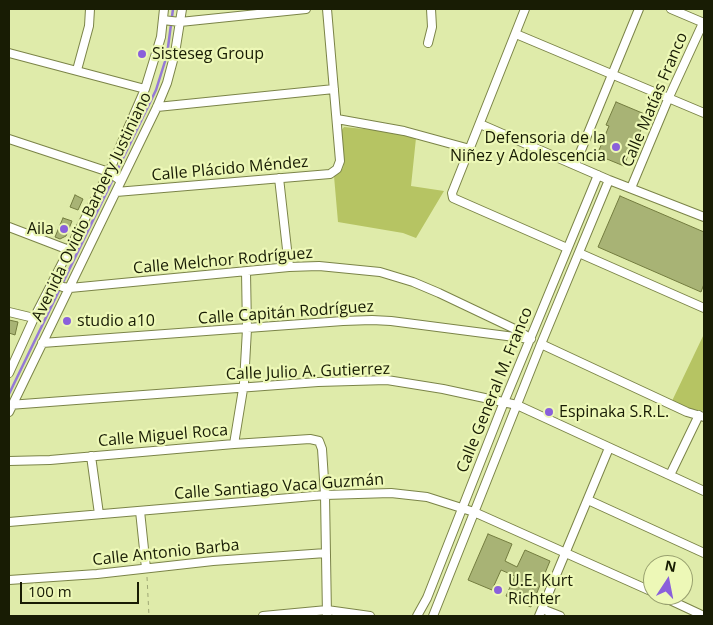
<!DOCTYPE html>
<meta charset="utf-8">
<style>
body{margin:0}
#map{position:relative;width:713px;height:625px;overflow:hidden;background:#dfebaa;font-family:"Open Sans",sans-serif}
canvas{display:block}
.frame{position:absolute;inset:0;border:10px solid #181c04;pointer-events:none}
.north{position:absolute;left:643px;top:555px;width:50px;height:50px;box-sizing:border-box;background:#edf8b7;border:1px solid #98a06f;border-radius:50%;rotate:11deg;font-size:14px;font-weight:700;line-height:20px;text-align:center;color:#181c04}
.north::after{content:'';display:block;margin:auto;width:18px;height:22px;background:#8a60db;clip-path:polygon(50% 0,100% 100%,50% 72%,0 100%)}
.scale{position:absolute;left:20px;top:582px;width:119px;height:22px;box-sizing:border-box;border:2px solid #181c04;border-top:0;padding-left:6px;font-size:15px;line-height:18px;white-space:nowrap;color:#181c04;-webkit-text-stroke:4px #edf8b7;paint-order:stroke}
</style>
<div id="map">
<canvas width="713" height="625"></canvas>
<div class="frame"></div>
<div class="north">N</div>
<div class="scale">100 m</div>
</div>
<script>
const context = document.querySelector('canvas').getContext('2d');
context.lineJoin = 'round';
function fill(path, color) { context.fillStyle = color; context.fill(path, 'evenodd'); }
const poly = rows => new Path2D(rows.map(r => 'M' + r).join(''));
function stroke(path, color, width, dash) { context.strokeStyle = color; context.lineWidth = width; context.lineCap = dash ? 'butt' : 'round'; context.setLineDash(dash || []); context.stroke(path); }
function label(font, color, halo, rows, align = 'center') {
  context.font = font + ' "Open Sans",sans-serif'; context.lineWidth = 4.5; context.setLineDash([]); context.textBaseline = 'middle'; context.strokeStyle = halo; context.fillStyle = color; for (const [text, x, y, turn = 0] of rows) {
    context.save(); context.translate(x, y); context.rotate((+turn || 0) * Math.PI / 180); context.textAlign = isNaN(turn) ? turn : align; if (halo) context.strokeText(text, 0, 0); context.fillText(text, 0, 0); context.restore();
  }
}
const green = poly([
 [344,127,385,131,416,138,411,186,444,191,416,238,403,233,338,222,334,176,343,168,344,162,341,131],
 [704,334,704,411,691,409,672,401]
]);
const stream = poly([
 [9,394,156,90,167,55,173,9]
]);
const building = poly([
 [616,102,647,115,638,137,635,136,624,166,597,155,609,126,606,125,616,102],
 [75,195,83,199,78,210,70,207,75,195],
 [620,196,704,232,704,284,701,292,598,247,620,196],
 [63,218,72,221,66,236,60,239,55,237,63,218],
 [9,320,18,322,15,335,9,333,9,320],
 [488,534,512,544,505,561,517,567,525,550,550,561,531,607,506,596,515,576,501,570,492,590,468,580,488,534]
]);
const path = poly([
 [147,577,149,616]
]);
const minor = poly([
 [525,9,452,193,453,198,567,248],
 [671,9,704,23],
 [163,20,180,22,306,9],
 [516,34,704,113],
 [428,43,432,27,431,9],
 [9,53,145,89],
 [77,70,89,26,90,9],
 [157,107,334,89],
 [337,119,404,131,470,149],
 [480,124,609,180,704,217],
 [9,139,109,172,121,181],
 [575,165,639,9],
 [279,178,289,267],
 [631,188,669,97,703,23],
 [116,192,330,174,337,169,340,161,327,9],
 [9,227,69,250],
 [579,253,704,308],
 [53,283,63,287,70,288,289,267,319,266,380,272,413,282,439,293,519,331,531,339],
 [9,312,34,318],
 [42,343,343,321,372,320,391,321,530,339],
 [541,344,687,412,704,417],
 [9,373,34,318,109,172,145,89,161,37,164,9],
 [9,405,318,382,387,380,443,389,517,405,704,491],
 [9,412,157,107,167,83,175,53,182,9],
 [234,444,244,383,247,329,246,272],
 [91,456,99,514],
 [9,461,50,460,234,444,310,439,319,441,322,449,325,495,327,616],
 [670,475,699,415],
 [588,500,704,553],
 [140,511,146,568],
 [9,522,325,495,391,493,427,497,474,512,653,592],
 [9,580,97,574,213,561,326,553],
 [659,595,704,616],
 [542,609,560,616],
 [263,616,327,610,370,616],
 [417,616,427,598,504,402,598,175],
 [433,616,541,344,609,180],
 [539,616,609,448]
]);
const markers = [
 [142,54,5,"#8a60db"],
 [616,147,5,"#8a60db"],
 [64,229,5,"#8a60db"],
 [67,321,5,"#8a60db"],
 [549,412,5,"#8a60db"],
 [498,590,5,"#8a60db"]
];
const poiNames = [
 ["Sisteseg Group",152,54],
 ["Defensoria de la",606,138,"right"],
 ["Niñez y Adolescencia",606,156,"right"],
 ["Aila",54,229,"right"],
 ["studio a10",77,321],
 ["Espinaka S.R.L.",559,412],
 ["U.E. Kurt",508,581],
 ["Richter",508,599]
];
const streetNames = [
 ["Calle Matías Franco",655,100,-67],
 ["Calle Plácido Méndez",230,169,-5],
 ["Avenida Ovidio Barbery Justiniano",92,207,-64],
 ["Calle Melchor Rodríguez",223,261,-5],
 ["Calle Capitán Rodríguez",286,313,-4],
 ["Calle Julio A. Gutierrez",308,372,-2],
 ["Calle General M. Franco",495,390,-68],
 ["Calle Miguel Roca",163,436,-5],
 ["Calle Santiago Vaca Guzmán",279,487,-4],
 ["Calle Antonio Barba",166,553,-6]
];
fill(green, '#b6c463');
stroke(stream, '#9579d6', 2.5);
fill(building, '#a8b375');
stroke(building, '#737c3f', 1);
stroke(minor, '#7b8448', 10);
stroke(path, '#9ea774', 1, [4, 4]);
stroke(minor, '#fff', 8);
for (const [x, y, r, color] of markers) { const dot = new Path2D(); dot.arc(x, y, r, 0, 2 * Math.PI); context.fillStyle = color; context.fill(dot); stroke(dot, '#edf8b7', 2); }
label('16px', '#181c04', '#edf8b7', poiNames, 'left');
label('16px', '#181c04', '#edf8b7', streetNames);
</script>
